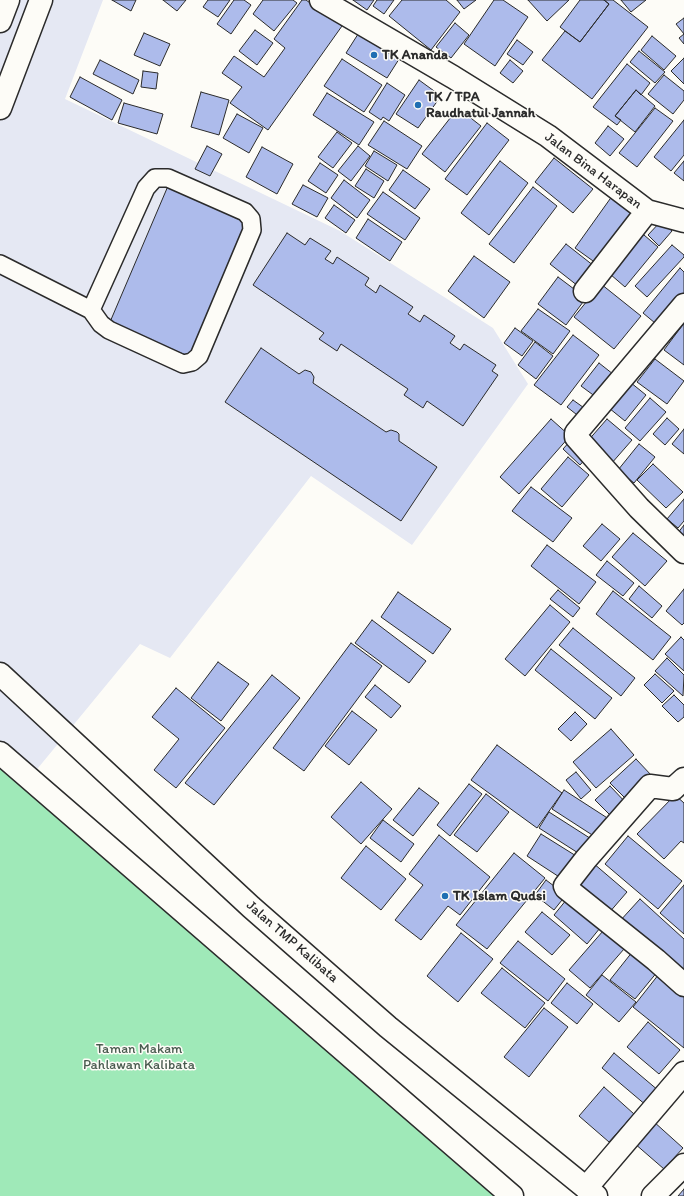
<!DOCTYPE html>
<style>
body{margin:0}
canvas{display:block;background:#fdfcf7}
</style>
<canvas width="684" height="1196"></canvas>
<script>
const context = document.querySelector('canvas').getContext('2d');
context.lineJoin = 'round';
function fill(path, color) { context.fillStyle = color; context.fill(path, 'evenodd'); }
const poly = rows => new Path2D(rows.map(r => 'M' + r).join(''));
function stroke(path, color, width, dash) { context.strokeStyle = color; context.lineWidth = width; context.lineCap = dash ? 'butt' : 'round'; context.setLineDash(dash || []); context.stroke(path); }
function label(font, color, halo, rows, align = 'center') {
  context.font = font + ' Itim,sans-serif'; context.lineWidth = 3; context.setLineDash([]); context.textBaseline = 'middle'; context.strokeStyle = halo; context.fillStyle = color; for (const [text, x, y, turn = 0] of rows) {
    context.save(); context.translate(x, y); context.rotate((+turn || 0) * Math.PI / 180); context.textAlign = isNaN(turn) ? turn : align; if (halo) context.strokeText(text, 0, 0); context.fillText(text, 0, 0); context.restore();
  }
}
const built = poly([
 [0,0,103,0,65,99,340,231,493,328,528,384,412,545,311,476,170,658,140,644,29,779,0,753]
]);
const green = poly([
 [0,753,512,1196,0,1196]
]);
const building = poly([
 [112,0,136,0,131,11,112,0],
 [163,0,186,0,177,11,163,0],
 [208,0,230,0,218,17,203,7,208,0],
 [234,0,244,0,251,5,231,34,217,24,234,0],
 [263,0,293,0,297,3,274,31,253,14,263,0],
 [302,0,306,0,342,26,268,130,230,103,242,87,222,73,234,56,264,77,285,48,274,39,302,0],
 [353,0,374,0,367,10,353,0],
 [377,0,394,0,384,14,373,6,377,0],
 [402,0,446,0,460,12,431,50,389,16,402,0],
 [457,0,476,0,464,9,457,0],
 [494,0,503,0,528,17,495,66,464,44,494,0],
 [528,0,569,0,547,21,528,0],
 [580,0,604,0,609,4,580,42,560,27,580,0],
 [604,0,613,0,648,27,592,99,542,60,565,31,580,42,609,4,604,0],
 [621,0,646,0,631,12,621,0],
 [684,18,684,44,679,38,684,34,676,24,684,18],
 [455,23,469,35,451,58,436,47,455,23],
 [255,30,273,43,257,65,239,51,255,30],
 [360,31,401,56,387,78,346,53,360,31],
 [144,33,170,44,160,66,134,55,144,33],
 [652,36,676,56,664,70,641,50,652,36],
 [517,40,533,52,523,65,507,54,517,40],
 [639,51,665,72,655,83,630,62,639,51],
 [684,58,684,84,671,71,684,58],
 [342,59,382,85,364,112,324,86,342,59],
 [100,60,139,80,133,94,93,74,100,60],
 [510,60,523,71,513,83,500,73,510,60],
 [627,64,650,83,641,95,636,90,615,116,621,120,617,125,593,107,627,64],
 [143,71,158,73,156,89,141,87,143,71],
 [664,75,684,91,684,100,673,114,648,94,664,75],
 [80,77,122,100,112,120,70,97,80,77],
 [419,80,441,96,418,128,396,114,419,80],
 [387,83,405,95,389,121,383,117,381,120,369,112,387,83],
 [636,90,655,106,635,132,615,116,636,90],
 [201,92,229,100,219,135,191,127,201,92],
 [327,93,374,122,359,145,313,115,327,93],
 [124,103,163,114,157,134,118,123,124,103],
 [458,108,481,126,445,172,422,154,458,108],
 [655,108,673,121,637,167,619,153,655,108],
 [237,114,263,128,249,153,223,138,237,114],
 [684,120,684,155,671,171,654,157,684,120],
 [384,121,422,146,407,169,368,145,384,121],
 [487,123,509,140,467,195,445,179,487,123],
 [608,126,624,139,610,156,595,143,608,126],
 [337,132,352,143,333,168,318,157,337,132],
 [207,146,222,154,210,176,195,169,207,146],
 [358,146,370,156,351,181,338,171,358,146],
 [262,147,293,164,277,194,246,177,262,147],
 [374,151,397,165,388,181,365,166,374,151],
 [554,158,593,189,573,213,535,182,554,158],
 [500,161,528,183,489,235,461,213,500,161],
 [684,161,684,181,674,173,684,161],
 [320,163,338,175,326,193,308,181,320,163],
 [366,169,384,181,374,198,355,186,366,169],
 [403,170,430,189,415,209,389,190,403,170],
 [344,180,370,200,357,218,331,198,344,180],
 [303,185,328,198,317,217,292,204,303,185],
 [168,186,248,221,190,357,110,322,168,186],
 [533,187,557,206,514,263,489,244,533,187],
 [383,192,420,218,405,240,367,214,383,192],
 [615,192,640,210,600,266,575,248,615,192],
 [334,205,355,220,346,233,325,218,334,205],
 [368,219,402,242,390,261,356,238,368,219],
 [661,221,672,231,659,246,648,235,661,221],
 [637,229,658,247,625,287,603,268,637,229],
 [287,233,305,245,310,238,331,251,325,259,333,264,337,257,369,278,365,285,376,293,380,285,413,307,408,314,420,322,424,315,455,336,450,343,460,350,464,344,496,365,492,371,498,375,463,426,427,401,423,408,404,395,408,389,341,344,337,351,319,339,324,333,253,285,287,233],
 [566,244,594,266,578,286,550,264,566,244],
 [672,245,684,255,684,257,647,297,635,286,672,245],
 [474,256,510,282,484,318,448,291,474,256],
 [680,268,684,272,684,300,661,328,643,313,680,268],
 [558,277,586,298,566,325,538,304,558,277],
 [601,284,641,316,614,349,574,317,601,284],
 [538,309,570,331,553,354,521,331,538,309],
 [684,323,684,365,664,350,684,323],
 [515,328,533,341,522,356,504,343,515,328],
 [573,335,599,355,561,405,534,385,573,335],
 [535,342,553,356,536,379,518,365,535,342],
 [261,348,299,374,305,370,311,372,314,377,313,383,386,432,391,430,397,432,399,434,399,441,437,467,401,521,225,402,261,348],
 [655,359,684,381,667,404,637,382,655,359],
 [599,363,618,378,600,400,581,386,599,363],
 [625,378,646,395,625,421,604,404,625,378],
 [650,398,666,412,640,441,625,428,650,398],
 [573,400,587,410,581,418,567,407,573,400],
 [667,418,679,429,665,445,653,434,667,418],
 [551,419,570,436,519,494,500,477,551,419],
 [607,419,632,440,611,464,586,443,607,419],
 [684,429,684,454,672,444,684,429],
 [571,440,588,456,580,465,563,449,571,440],
 [639,444,655,457,634,483,618,470,639,444],
 [568,457,589,475,562,507,541,489,568,457],
 [653,464,683,492,666,508,637,480,653,464],
 [531,487,572,518,553,542,512,511,531,487],
 [684,499,684,521,678,528,667,519,684,499],
 [602,524,620,539,601,561,583,546,602,524],
 [684,525,684,545,674,538,684,525],
 [633,533,667,561,645,586,612,557,633,533],
 [547,545,596,582,579,604,531,566,547,545],
 [607,561,634,583,623,596,596,575,607,561],
 [639,586,662,606,652,618,629,599,639,586],
 [684,589,684,623,682,625,666,611,684,589],
 [558,590,580,608,573,617,550,599,558,590],
 [613,591,671,637,653,660,596,614,613,591],
 [398,592,451,629,433,654,381,617,398,592],
 [550,605,570,622,525,676,505,659,550,605],
 [372,620,426,661,409,683,355,643,372,620],
 [573,628,635,678,621,696,559,645,573,628],
 [681,637,684,640,684,671,665,654,681,637],
 [351,643,382,666,304,771,273,748,351,643],
 [551,649,612,698,595,719,535,670,551,649],
 [667,658,684,675,683,696,655,671,667,658],
 [218,662,249,684,221,721,191,698,218,662],
 [655,674,674,691,662,703,644,685,655,674],
 [272,675,300,698,214,805,185,783,272,675],
 [375,685,401,706,391,718,365,697,375,685],
 [176,688,225,728,176,788,154,770,179,739,152,717,176,688],
 [674,695,684,705,684,717,678,722,662,706,674,695],
 [352,711,377,730,349,765,325,746,352,711],
 [575,712,587,724,571,741,558,729,575,712],
 [611,729,634,755,596,788,573,762,611,729],
 [497,745,562,793,537,828,471,780,497,745],
 [636,759,652,776,628,801,610,783,636,759],
 [576,772,591,790,581,799,566,780,576,772],
 [361,782,392,809,361,844,331,817,361,782],
 [469,784,482,794,450,836,437,825,469,784],
 [610,786,628,805,614,819,595,800,610,786],
 [419,788,439,803,413,836,393,820,419,788],
 [564,790,612,821,600,840,552,809,564,790],
 [486,794,509,812,477,852,454,835,486,794],
 [675,795,684,803,684,843,681,841,664,859,637,834,675,795],
 [549,812,596,842,586,858,539,828,549,812],
 [383,820,414,844,401,862,370,838,383,820],
 [541,834,581,859,567,882,527,856,541,834],
 [439,835,490,877,460,915,448,906,421,940,395,920,423,885,409,874,439,835],
 [628,836,682,881,658,909,605,864,628,836],
 [366,846,406,879,381,910,341,878,366,846],
 [514,853,545,878,487,949,456,925,514,853],
 [593,863,627,892,608,914,574,885,593,863],
 [546,880,566,895,554,910,535,895,546,880],
 [684,885,684,934,660,913,684,885],
 [567,899,600,928,587,944,554,915,567,899],
 [640,899,684,939,684,969,678,975,619,922,640,899],
 [542,912,570,935,552,955,525,932,542,912],
 [610,923,631,941,590,988,569,970,610,923],
 [461,933,493,959,458,1002,427,976,461,933],
 [518,941,565,979,548,1001,500,963,518,941],
 [633,951,658,971,635,999,610,980,633,951],
 [502,968,545,1003,525,1028,481,993,502,968],
 [659,974,684,994,684,1048,633,1007,659,974],
 [602,975,636,1002,619,1022,586,995,602,975],
 [567,983,593,1004,577,1024,551,1003,567,983],
 [544,1008,568,1027,529,1077,504,1057,544,1008],
 [648,1022,680,1050,659,1074,627,1047,648,1022],
 [614,1053,659,1091,647,1106,602,1068,614,1053],
 [604,1087,634,1114,609,1142,579,1116,604,1087],
 [653,1121,683,1148,664,1169,634,1143,653,1121],
 [684,1189,684,1196,678,1196,684,1189]
]);
const service = poly([
 [0,264,91,310,101,324,109,330,183,364,192,362,199,356,252,230,251,219,245,212,168,178,155,178,146,188,91,310]
]);
const minor = poly([
 [321,0,453,77,548,136,647,211,684,221],
 [585,291,647,211],
 [684,305,576,433,576,437,639,508,684,552],
 [684,779,673,789,650,786,586,859,565,886,566,888,656,960,684,985],
 [586,1188,684,1073],
 [653,1196,684,1165]
]);
const primary = poly([
 [0,21,8,0],
 [0,108,41,0],
 [0,674,251,907,388,1027,596,1196],
 [0,753,512,1196]
]);
const markers = [
 [374,55,4,"#1f6fb2"],
 [418,105,4,"#1f6fb2"],
 [445,896,4,"#1f6fb2"]
];
const poiNames = [
 ["TK Ananda",382,55],
 ["TK / TPA",426,97],
 ["Raudhatul Jannah",426,113],
 ["TK Islam Qudsi",453,896]
];
const streetNames = [
 ["Jalan Bina Harapan",593,171,37],
 ["Jalan TMP Kalibata",292,942,41]
];
const parkNames = [
 ["Taman Makam",139,1049],
 ["Pahlawan Kalibata",139,1065]
];
fill(built, '#e5e8f3');
fill(green, '#9fe9b8');
fill(building, '#adbbeb');
stroke(building, '#2b2b2b', 1);
stroke(service, '#2b2b2b', 20);
stroke(minor, '#2b2b2b', 25);
stroke(primary, '#2b2b2b', 25);
stroke(service, '#fdfcf7', 17);
stroke(minor, '#fdfcf7', 22);
stroke(primary, '#fdfcf7', 22);
for (const [x, y, r, color] of markers) { const dot = new Path2D(); dot.arc(x, y, r, 0, 2 * Math.PI); context.fillStyle = color; context.fill(dot); stroke(dot, '#fdfcf7', 1.5); }
label('bold 14px', '#2b2b2b', '#fdfcf7', poiNames, 'left');
label('14px', '#2b2b2b', '#fdfcf7', streetNames);
label('14px', '#485a4e', '#fdfcf7', parkNames);
</script>
